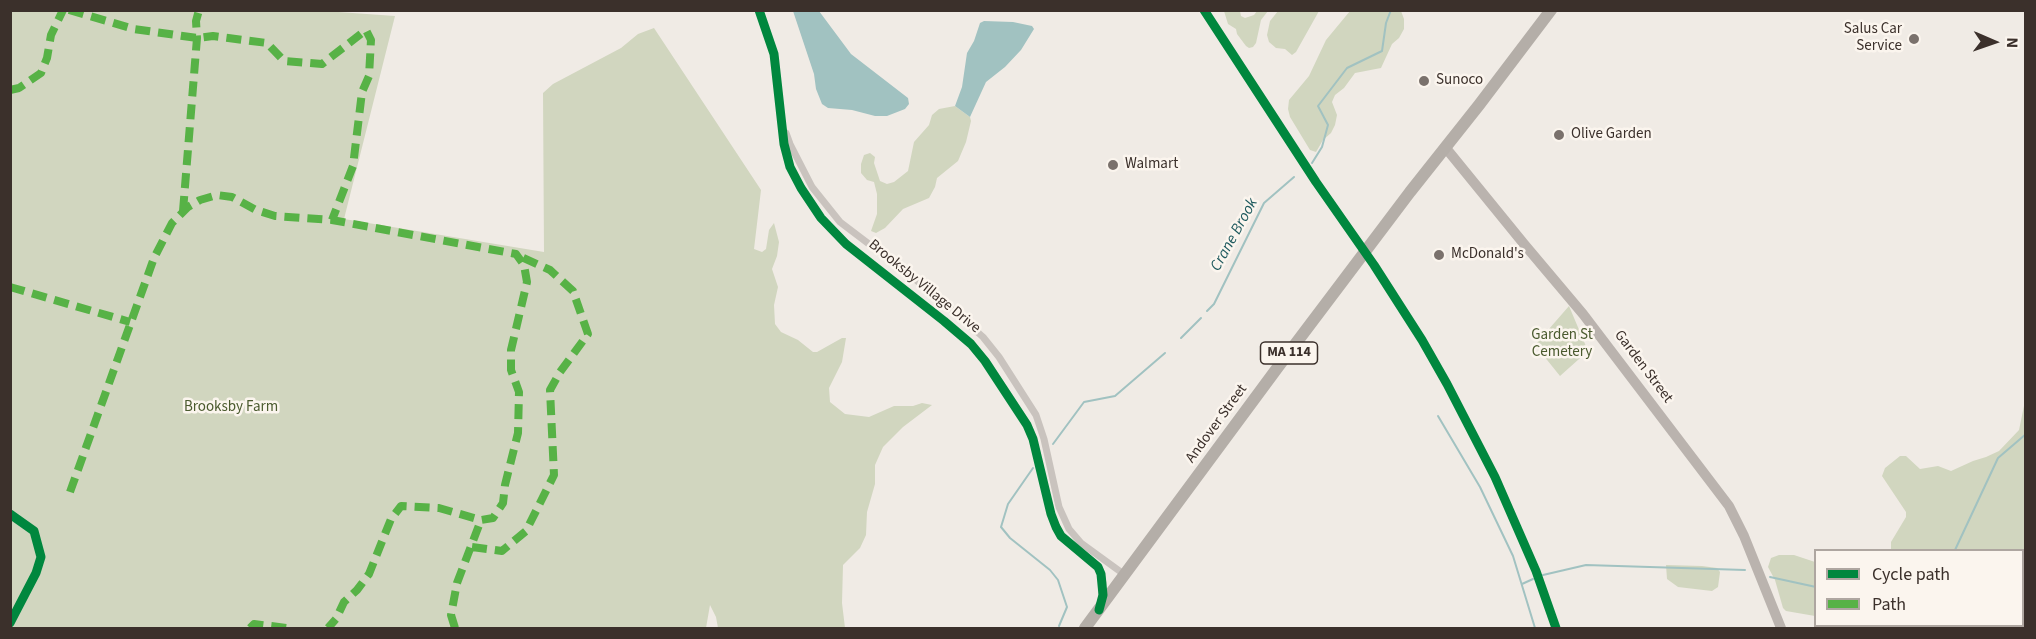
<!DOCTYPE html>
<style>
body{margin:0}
#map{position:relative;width:2036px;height:639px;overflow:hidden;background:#f0ebe5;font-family:"Source Sans 3",sans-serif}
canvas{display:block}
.frame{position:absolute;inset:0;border:12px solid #3b302b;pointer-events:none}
.legend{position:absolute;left:1814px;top:549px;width:210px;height:78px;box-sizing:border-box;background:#fbf5ee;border:2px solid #aea6a0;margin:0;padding:8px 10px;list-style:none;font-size:18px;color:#3b302b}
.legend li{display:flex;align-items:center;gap:12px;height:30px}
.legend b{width:30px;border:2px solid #aea6a0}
.north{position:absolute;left:1964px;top:12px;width:60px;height:60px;-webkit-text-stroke:4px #fbf5ee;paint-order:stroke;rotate:92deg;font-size:16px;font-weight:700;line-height:24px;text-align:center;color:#3b302b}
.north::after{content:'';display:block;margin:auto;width:21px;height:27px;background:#3b302b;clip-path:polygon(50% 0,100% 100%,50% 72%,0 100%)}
</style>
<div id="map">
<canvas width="2036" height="639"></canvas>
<div class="frame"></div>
<ul class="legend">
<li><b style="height:8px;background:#00873e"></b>Cycle path</li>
<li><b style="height:8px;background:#57b246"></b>Path</li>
</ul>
<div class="north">N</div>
</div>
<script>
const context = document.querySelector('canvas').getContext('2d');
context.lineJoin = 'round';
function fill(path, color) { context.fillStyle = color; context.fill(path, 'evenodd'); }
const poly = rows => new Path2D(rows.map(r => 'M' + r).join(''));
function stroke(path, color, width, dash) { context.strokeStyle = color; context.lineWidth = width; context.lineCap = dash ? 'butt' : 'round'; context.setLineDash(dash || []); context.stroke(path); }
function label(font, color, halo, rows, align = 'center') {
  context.font = font + ' "Source Sans 3",sans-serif'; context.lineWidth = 5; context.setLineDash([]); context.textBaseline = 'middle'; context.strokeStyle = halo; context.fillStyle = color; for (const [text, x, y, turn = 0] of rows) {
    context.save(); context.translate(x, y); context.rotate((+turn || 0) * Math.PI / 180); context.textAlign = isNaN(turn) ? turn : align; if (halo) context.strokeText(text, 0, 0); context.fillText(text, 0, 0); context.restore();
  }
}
const green = poly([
 [310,10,395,16,344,219,544,252,543,93,553,84,621,48,638,34,654,28,761,190,754,249,762,252,766,249,769,230,774,223,779,242,777,256,772,269,778,287,774,305,775,324,781,332,798,340,813,352,817,352,842,338,846,338,842,362,829,388,830,402,845,414,869,417,894,406,913,406,922,403,932,405,903,427,883,447,875,465,875,484,867,512,866,535,860,548,843,565,842,603,845,628,718,628,716,617,710,605,706,628,11,628,10,11],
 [1224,11,1240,11,1241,16,1245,18,1254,15,1257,11,1268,11,1261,20,1256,43,1253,47,1249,48,1246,46,1237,34,1236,29,1228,24],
 [1278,11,1319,11,1296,52,1292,55,1285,49,1276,48,1269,42,1267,35,1270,21],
 [1350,11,1401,11,1404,19,1404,29,1399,38,1392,44,1381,68,1355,73,1344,88,1335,95,1332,102,1337,115,1335,125,1331,133,1323,140,1316,152,1310,150,1290,117,1288,109,1289,100,1309,76,1326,40],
 [955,106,970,117,971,121,966,142,958,161,937,178,935,187,929,198,903,209,885,228,876,233,871,231,877,214,877,194,874,182,867,180,861,173,861,164,864,155,870,153,875,157,874,163,880,181,887,184,894,182,908,171,914,142,929,125,932,115,939,109],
 [1569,306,1588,351,1560,376,1535,345],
 [2025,401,2025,628,1893,628,1893,626,2022,626,2022,550,1891,550,1891,542,1906,517,1906,512,1882,476,1885,468,1900,456,1906,456,1920,469,1938,466,1951,471,1973,461,1986,457,1999,451,2019,430],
 [1779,555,1794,555,1815,562,1815,616,1786,611,1783,608,1775,580,1768,567,1771,558],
 [1666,565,1702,566,1717,568,1720,572,1718,587,1712,591,1678,587,1667,579]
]);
const water = poly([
 [793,11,819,11,851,54,908,98,909,104,905,109,887,116,875,116,852,110,828,108,822,104,816,89,814,74],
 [984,21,1013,22,1032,26,1034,29,1021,50,1005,67,986,82,970,117,955,106,962,87,967,53,974,41,980,23]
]);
const stream = poly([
 [1312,163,1322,147,1328,125,1318,106,1347,68,1382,51,1386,23,1391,10],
 [1207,311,1214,304,1264,203,1294,177],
 [1181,338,1201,318],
 [1438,416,1480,487,1513,556,1535,628],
 [1053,444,1084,402,1115,396,1165,353],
 [1033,468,1008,504,1001,527,1010,538,1050,570,1058,580,1067,607,1059,626],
 [1955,550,1998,458,2026,434],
 [1543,575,1586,565,1745,570],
 [1770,577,1816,587],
 [1522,584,1533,579]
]);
const minor = poly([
 [759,10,774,54,784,144,790,167,801,188,821,218,846,244,944,321,971,344,985,361,1027,425,1033,439,1051,514,1056,527,1061,536,1098,567,1101,574,1103,583,1101,601],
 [786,133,790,144,812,187,840,222,915,279,957,314,983,337,999,357,1036,415,1044,439,1059,507,1069,529,1081,543,1125,575],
 [10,514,34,531,41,557,36,573,10,623]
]);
const secondary = poly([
 [1445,147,1524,244,1583,314,1729,506,1744,536,1781,628]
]);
const trunk = poly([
 [1085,628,1278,367,1410,192,1479,105,1551,10]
]);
const quiet = poly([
 [69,10,134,29,197,38,213,36,267,43,284,61,322,64,366,30,371,40,369,76,362,92,353,166,332,220],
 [10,90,19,88,41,73,47,58,51,35,63,10],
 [183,211,197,38,196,21,199,10],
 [10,287,130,322],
 [70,492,154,258,172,223,188,207,200,200,217,195,232,197,256,210,275,216,332,220,516,254,524,265,527,282,511,350,511,370,519,392,518,433,505,485,503,503,493,518,481,520,439,508,401,506,391,519,369,574,357,590,344,602,336,619,328,628],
 [472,547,502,551,526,531,554,475,550,390,560,372,588,334,573,291,550,270,519,256],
 [250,628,254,624,287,628],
 [455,628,451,615,457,583,481,520]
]);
const cycleway = poly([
 [759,10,774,54,784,144,790,167,801,188,821,218,846,244,944,321,971,344,985,361,1027,425,1033,439,1051,514,1056,527,1061,536,1098,567,1101,574,1103,595,1099,610],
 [1204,10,1316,182,1374,265,1422,340,1447,384,1495,477,1536,571,1556,628],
 [10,514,34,531,41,557,36,573,10,623]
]);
const markers = [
 [1914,39,6,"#7a716c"],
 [1424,81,6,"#7a716c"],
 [1559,135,6,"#7a716c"],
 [1113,165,6,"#7a716c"],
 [1439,255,6,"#7a716c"]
];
const shields = [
 [1289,353,57]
];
const shieldNames = [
 ["MA 114",1289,353]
];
const poiNames = [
 ["Salus Car",1902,30,"right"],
 ["Service",1902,47,"right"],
 ["Sunoco",1436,81],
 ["Olive Garden",1571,135],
 ["Walmart",1125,165],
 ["McDonald's",1451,255]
];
const streetNames = [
 ["Brooksby Village Drive",924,287,39],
 ["Garden Street",1643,367,53],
 ["Andover Street",1217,424,-54]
];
const parkNames = [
 ["Garden St",1562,336],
 ["Cemetery",1562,353],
 ["Brooksby Farm",231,408]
];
const waterNames = [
 ["Crane Brook",1235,235,-61]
];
fill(green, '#d1d6bf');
fill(water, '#a1c2c1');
stroke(stream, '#a1c2c1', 2);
stroke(minor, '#c9c3be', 7);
stroke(secondary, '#bab3ae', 10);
stroke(trunk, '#b4aea8', 12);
stroke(quiet, '#57b246', 8, [15, 8]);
stroke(cycleway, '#00873e', 9);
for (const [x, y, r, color] of markers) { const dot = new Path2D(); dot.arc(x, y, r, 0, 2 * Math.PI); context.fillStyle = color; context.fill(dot); stroke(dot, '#fbf5ee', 2); }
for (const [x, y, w] of shields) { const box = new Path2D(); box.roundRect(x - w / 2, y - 11, w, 22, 4.5); context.fillStyle = '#fbf5ee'; context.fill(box); stroke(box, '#3b302b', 1.5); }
label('bold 14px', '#3b302b', null, shieldNames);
label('15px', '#3b302b', '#fbf5ee', poiNames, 'left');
label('15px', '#3b302b', '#fbf5ee', streetNames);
label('15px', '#4a5a2e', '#fbf5ee', parkNames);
label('italic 16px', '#1f5a5e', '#fbf5ee', waterNames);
</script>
